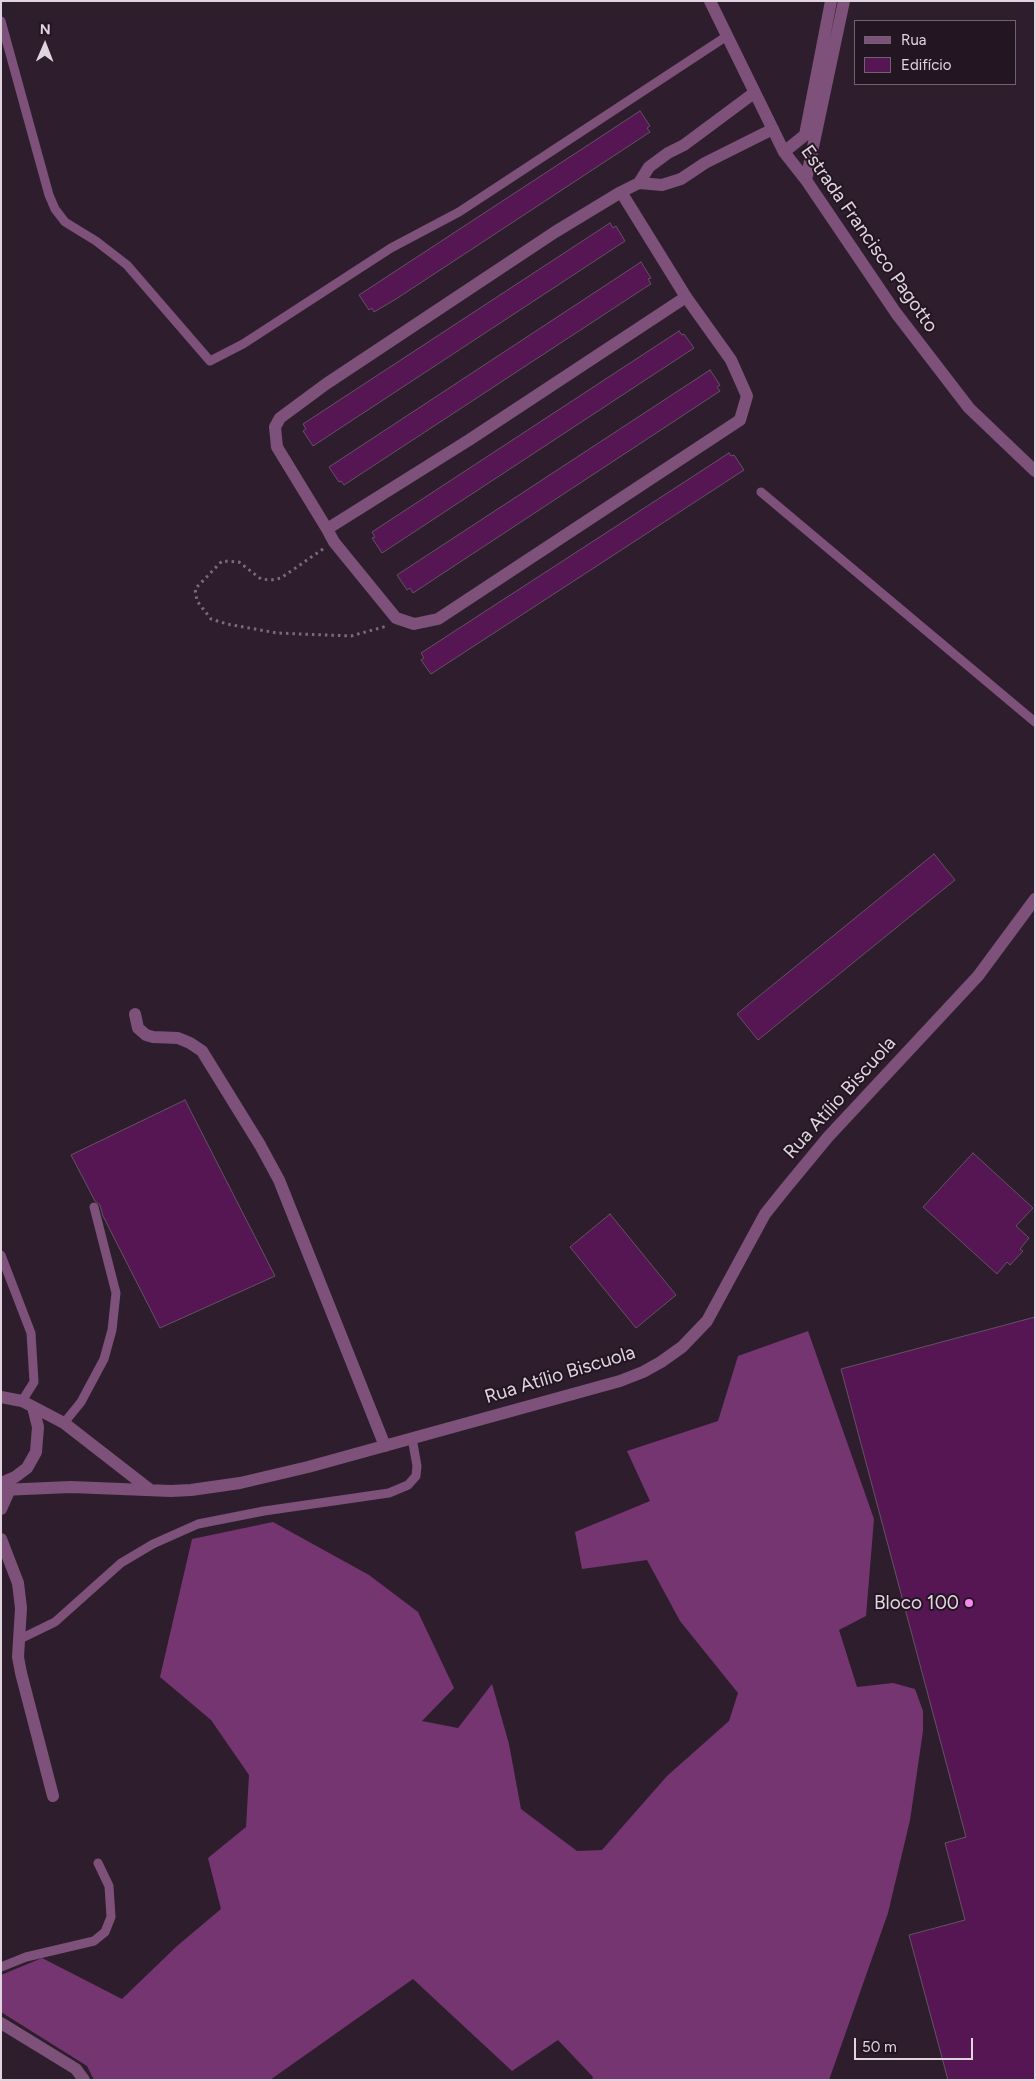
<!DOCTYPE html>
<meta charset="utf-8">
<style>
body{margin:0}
#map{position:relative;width:1036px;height:2081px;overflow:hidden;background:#2e1e2d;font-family:Figtree,sans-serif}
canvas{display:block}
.frame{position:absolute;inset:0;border:2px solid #e0d5df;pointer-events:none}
.legend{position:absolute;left:854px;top:20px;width:162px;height:65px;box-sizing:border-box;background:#241523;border:1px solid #6f626e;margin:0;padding:6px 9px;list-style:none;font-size:15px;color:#e0d5df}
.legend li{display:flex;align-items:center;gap:10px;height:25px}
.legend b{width:25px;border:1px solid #6f626e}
.north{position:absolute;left:20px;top:20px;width:50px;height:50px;-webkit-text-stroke:4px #241523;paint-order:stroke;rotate:1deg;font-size:14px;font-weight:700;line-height:20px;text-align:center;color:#e0d5df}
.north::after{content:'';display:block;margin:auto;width:18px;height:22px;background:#e0d5df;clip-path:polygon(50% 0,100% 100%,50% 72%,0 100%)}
.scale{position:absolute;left:854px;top:2038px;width:119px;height:22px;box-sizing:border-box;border:2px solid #e0d5df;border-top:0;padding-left:6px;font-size:15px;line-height:18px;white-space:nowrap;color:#e0d5df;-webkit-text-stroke:4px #241523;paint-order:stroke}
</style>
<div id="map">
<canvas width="1036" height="2081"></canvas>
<div class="frame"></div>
<ul class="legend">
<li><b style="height:6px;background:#7d5179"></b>Rua</li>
<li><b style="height:14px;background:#551653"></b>Edifício</li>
</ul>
<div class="north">N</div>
<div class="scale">50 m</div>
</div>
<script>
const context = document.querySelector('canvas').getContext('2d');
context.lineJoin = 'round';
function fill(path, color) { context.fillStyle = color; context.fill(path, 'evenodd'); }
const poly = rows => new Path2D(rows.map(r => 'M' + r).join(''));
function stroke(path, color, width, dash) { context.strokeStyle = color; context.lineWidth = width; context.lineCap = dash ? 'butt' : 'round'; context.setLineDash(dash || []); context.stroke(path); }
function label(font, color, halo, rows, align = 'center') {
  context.font = font + ' Figtree,sans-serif'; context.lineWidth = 4; context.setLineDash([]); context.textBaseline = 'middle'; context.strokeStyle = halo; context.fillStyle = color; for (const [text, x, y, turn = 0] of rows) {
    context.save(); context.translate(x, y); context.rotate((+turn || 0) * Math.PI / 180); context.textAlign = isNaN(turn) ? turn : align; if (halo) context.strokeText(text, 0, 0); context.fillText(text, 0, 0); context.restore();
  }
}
const forest = poly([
 [808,1331,874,1519,866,1616,839,1630,857,1687,893,1683,915,1689,923,1711,923,1731,910,1820,888,1913,829,2080,592,2080,593,2077,558,2040,512,2071,413,1979,270,2080,94,2080,87,2066,1,2012,1,1975,42,1958,122,1999,177,1946,221,1909,208,1858,246,1827,249,1775,211,1720,160,1677,192,1539,273,1522,369,1575,418,1612,454,1688,422,1721,458,1728,492,1684,509,1744,521,1809,577,1851,602,1850,667,1776,729,1721,738,1693,680,1621,647,1560,582,1569,575,1532,650,1501,627,1451,718,1421,738,1356]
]);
const building = poly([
 [640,111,650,126,647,128,650,132,396,299,374,312,372,308,369,310,359,295,640,111],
 [610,223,613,228,616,226,625,241,313,446,303,431,306,429,303,424,610,223],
 [641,262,651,278,648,279,651,284,646,287,344,485,341,481,339,482,329,467,641,262],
 [679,331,682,335,684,334,694,348,382,553,372,538,375,537,372,532,679,331],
 [710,370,720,385,717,387,720,391,413,593,410,588,407,590,397,575,710,370],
 [729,453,731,456,734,455,744,470,431,674,421,660,424,658,421,653,729,453],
 [934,854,955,880,758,1040,737,1014,934,854],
 [185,1100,275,1276,160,1328,103,1216,100,1205,95,1201,71,1155,185,1100],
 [973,1153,1033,1208,1016,1226,1029,1238,1020,1249,1023,1251,1010,1265,1007,1262,997,1274,923,1207,973,1153],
 [610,1214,676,1295,636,1328,570,1247,610,1214],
 [1035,1317,1035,2080,948,2080,909,1935,965,1920,945,1843,966,1837,841,1369,1035,1317]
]);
const path = poly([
 [323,549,281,578,271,580,261,579,239,562,222,561,195,589,197,601,211,619,227,624,277,633,351,636,387,626]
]);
const service = poly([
 [1,21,49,195,55,209,65,222,96,241,127,265,210,361,243,344,391,248,459,212,727,36],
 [761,492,1035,722],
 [1,1255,31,1333,34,1382,22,1401],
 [64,1423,81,1402,104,1359,112,1330,116,1293,94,1207],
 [18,1640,55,1622,121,1563,153,1544,198,1524,264,1511,389,1493,408,1485,416,1476,417,1466,412,1438],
 [1,1967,26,1957,94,1941,105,1932,111,1917,109,1886,98,1863]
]);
const minor = poly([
 [710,1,784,152,806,180,896,313,969,408,1035,471],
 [784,152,805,135,831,1],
 [806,180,844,1],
 [639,183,649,167,668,153,684,145,754,93],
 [621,192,686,297,469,440,327,529,277,447,275,427,280,418,326,384,555,232,621,192,639,183,662,185,681,179,705,163,773,129],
 [327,529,334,542,396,618,414,624,438,619,740,420,747,396,731,360,686,297],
 [135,1014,138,1028,146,1035,153,1037,178,1038,190,1043,202,1051,260,1145,279,1180,385,1446],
 [1,1509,10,1489],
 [1,1539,18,1583,21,1608,18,1657,21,1673,53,1796]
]);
const tertiary = poly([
 [1,1397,22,1401,64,1423,149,1489],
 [1,1483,15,1477,27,1468,36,1452,38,1427,33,1407],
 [1,1490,71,1487,171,1491,191,1490,240,1483,308,1467,620,1381,643,1372,661,1362,682,1347,707,1321,765,1214,785,1189,828,1137,978,976,1035,899],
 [1,2023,76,2069,84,2080]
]);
const markers = [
 [969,1603,5,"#f589ee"]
];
const streetNames = [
 ["Estrada Francisco Pagotto",869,239,55],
 ["Rua Atílio Biscuola",840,1098,-48],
 ["Rua Atílio Biscuola",560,1375,-17]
];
const poiNames = [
 ["Bloco 100",959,1603]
];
fill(forest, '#743571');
fill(building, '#551653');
stroke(building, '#645263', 1);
stroke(path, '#796c78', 3, [2.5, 4]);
stroke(service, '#7d5179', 9);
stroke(minor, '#7d5179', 12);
stroke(tertiary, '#7d5179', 12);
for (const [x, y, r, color] of markers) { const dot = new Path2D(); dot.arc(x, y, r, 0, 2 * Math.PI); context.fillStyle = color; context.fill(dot); stroke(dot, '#241523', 2); }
label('19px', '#e0d5df', '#241523', streetNames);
label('19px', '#e0d5df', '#241523', poiNames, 'right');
</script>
